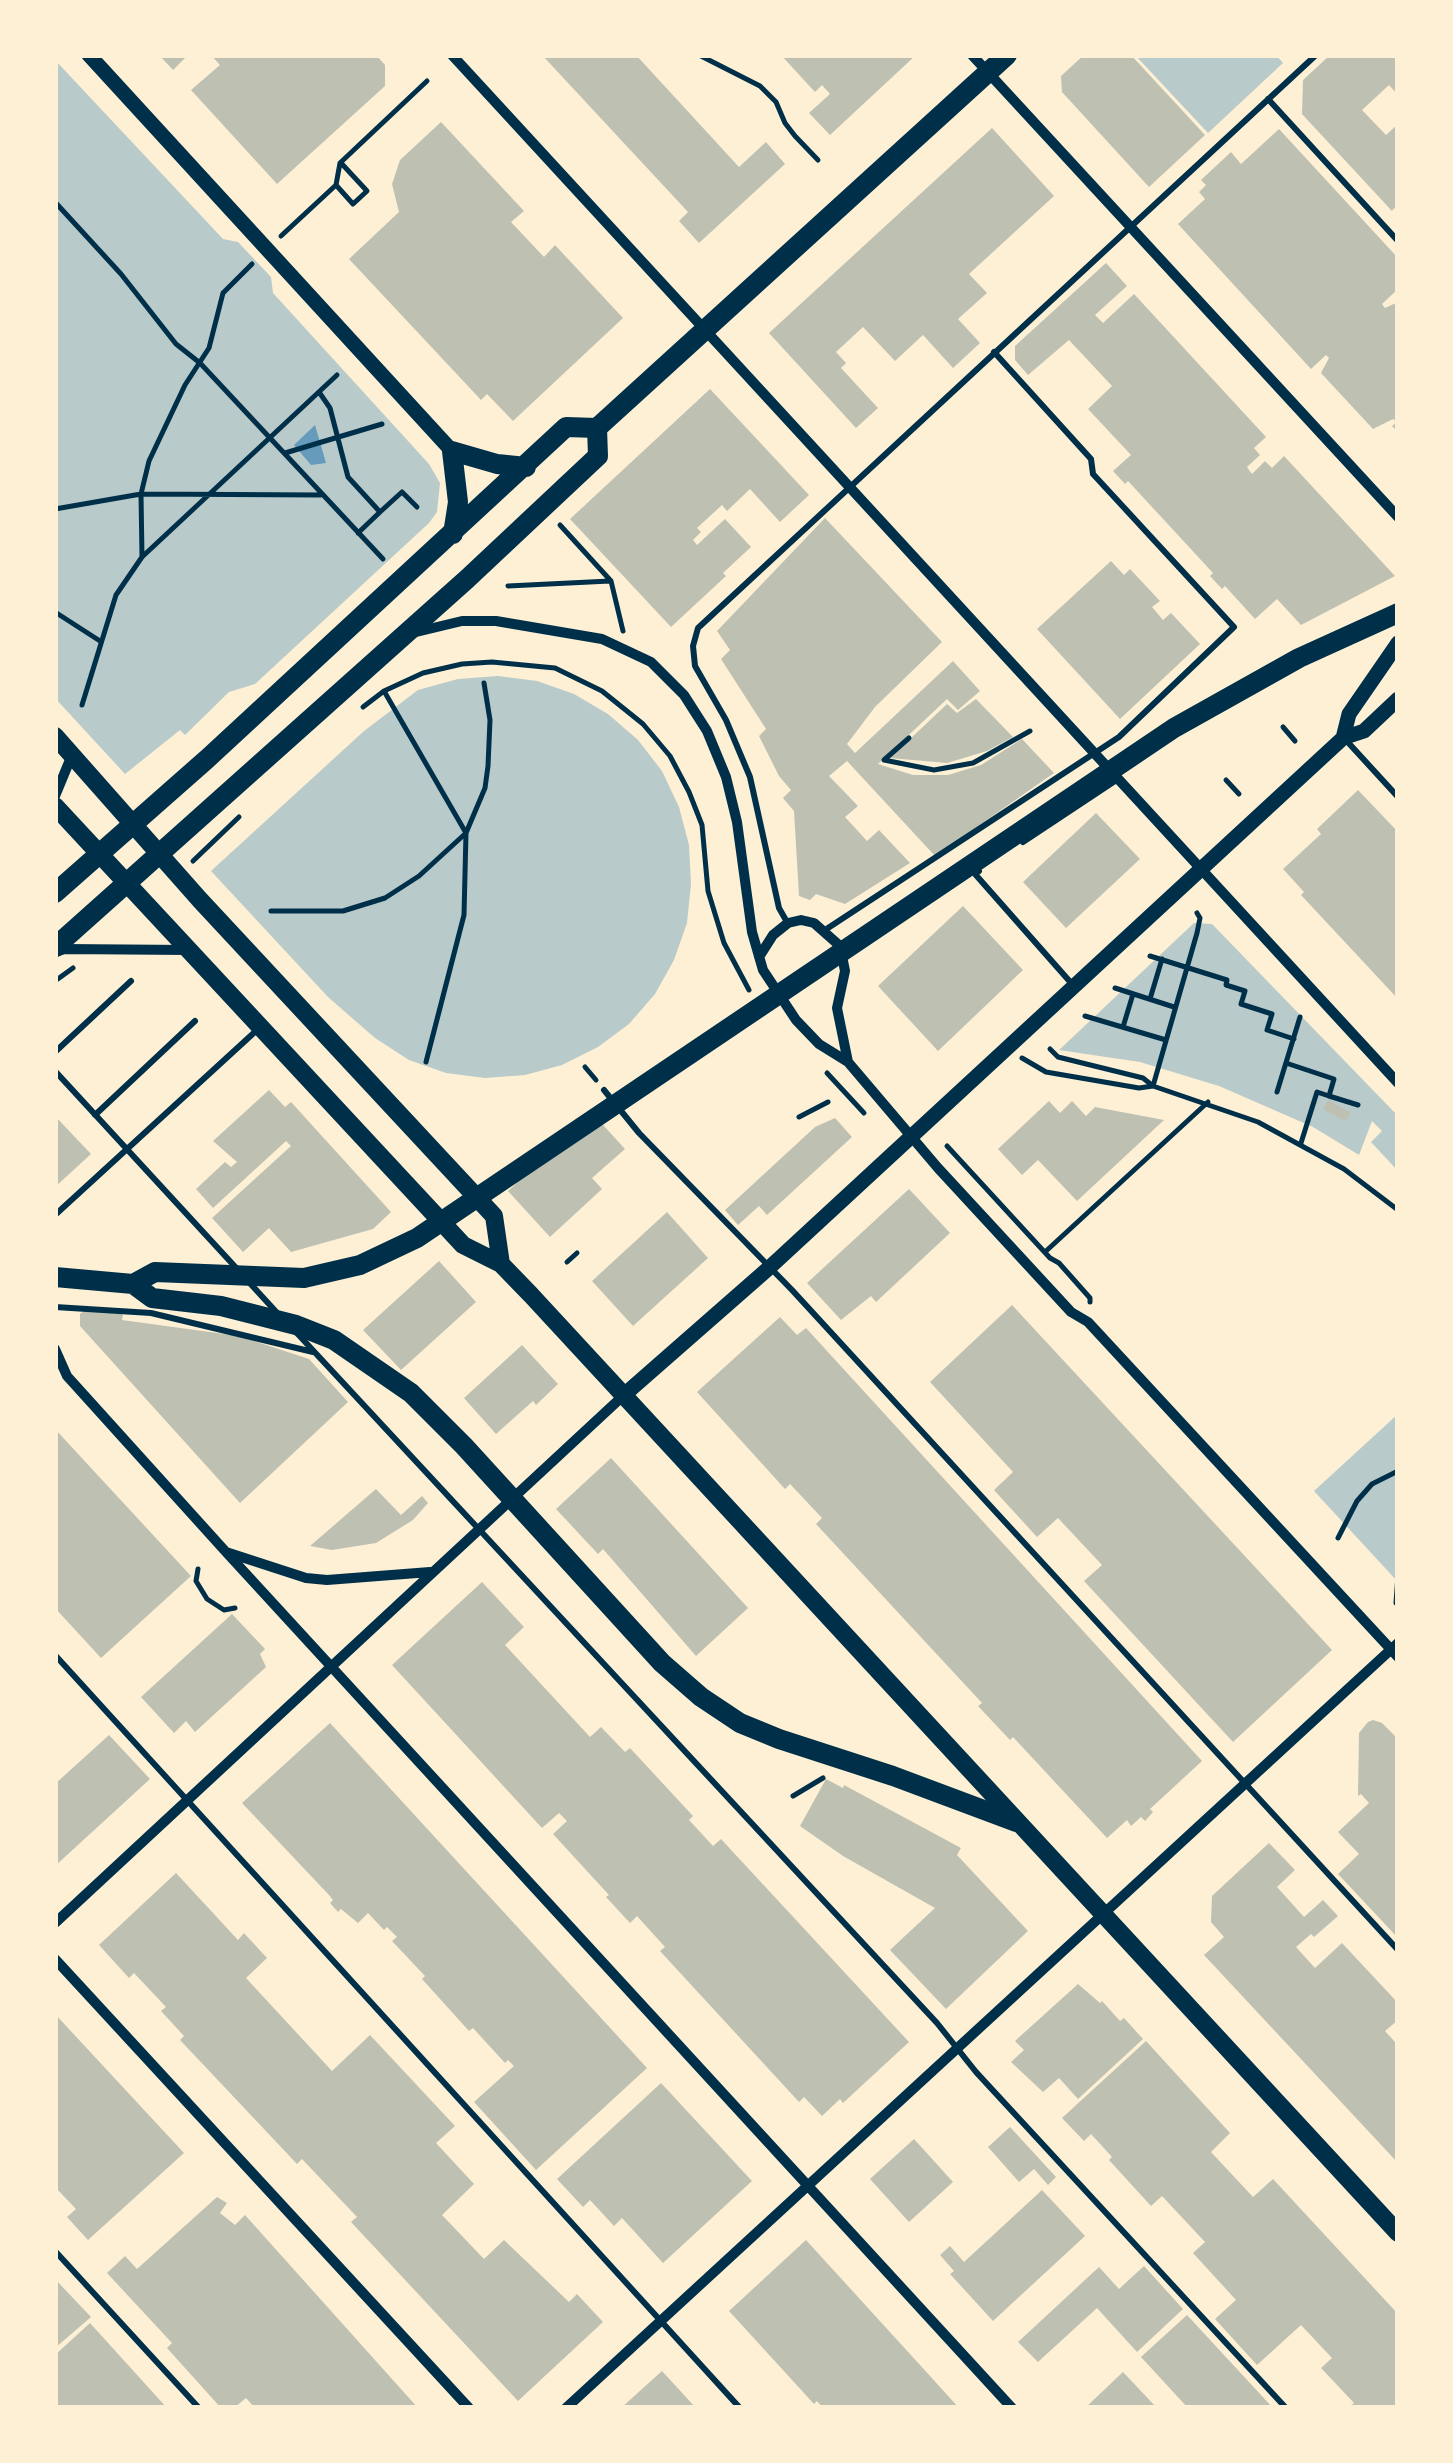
<!DOCTYPE html>
<style>
body{margin:0}
#map{position:relative;width:1453px;height:2463px;overflow:hidden;background:#fdf0d5;font-family:"Work Sans",sans-serif}
canvas{display:block}
.frame{position:absolute;inset:0;border:58px solid #fdf0d5;pointer-events:none}
</style>
<div id="map">
<canvas width="1453" height="2463"></canvas>
<div class="frame"></div>
</div>
<script>
const context = document.querySelector('canvas').getContext('2d');
context.lineJoin = 'round';
function fill(path, color) { context.fillStyle = color; context.fill(path, 'evenodd'); }
const poly = rows => new Path2D(rows.map(r => 'M' + r).join(''));
function stroke(path, color, width, dash) { context.strokeStyle = color; context.lineWidth = width; context.lineCap = dash ? 'butt' : 'round'; context.setLineDash(dash || []); context.stroke(path); }
const green = poly([
 [1135,55,1276,55,1283,63,1208,133],
 [55,60,223,239,238,242,271,277,273,293,429,464,440,483,437,512,429,523,255,684,229,692,185,735,180,730,125,774,55,698],
 [498,676,537,681,574,694,608,714,638,740,662,771,679,807,689,845,691,884,687,923,674,960,655,994,629,1024,598,1047,562,1065,525,1075,485,1078,446,1073,409,1060,375,1038,328,997,211,871,364,731,418,690,458,679],
 [1194,923,1212,924,1398,1116,1398,1171,1371,1142,1382,1131,1372,1121,1359,1155,1313,1127,1219,1086,1140,1062,1059,1050],
 [1398,1414,1398,1582,1314,1491]
]);
const water = poly([
 [315,425,326,463,311,465,294,445]
]);
const building = poly([
 [159,55,188,55,173,70],
 [211,55,376,55,385,65,385,86,277,184,191,90,220,65],
 [542,55,636,55,739,167,766,142,785,164,699,243,679,221,688,212],
 [781,55,916,55,830,135,809,113,830,94,822,85,815,92],
 [1084,55,1131,55,1205,135,1149,187,1062,92,1061,76],
 [1330,55,1398,55,1398,95,1389,85,1362,110,1386,135,1398,124,1398,212,1394,208,1392,211,1302,114,1303,80],
 [441,122,524,211,511,222,544,257,555,245,623,318,513,421,487,394,481,400,349,259,399,212,392,184,400,160],
 [992,128,1054,196,969,274,987,293,958,319,980,343,953,368,923,335,895,361,863,327,836,352,846,363,841,368,878,408,856,428,769,333],
 [1279,129,1398,258,1398,289,1382,304,1385,308,1398,302,1398,432,1392,426,1397,422,1393,419,1373,429,1321,373,1329,358,1326,355,1311,369,1178,224,1205,199,1199,192,1206,185,1201,180,1231,152,1241,164],
 [1106,263,1127,286,1095,315,1103,323,1134,294,1266,437,1254,448,1260,455,1247,467,1249,470,1252,474,1265,461,1272,468,1284,456,1395,576,1301,625,1277,599,1255,619,1225,586,1222,589,1210,576,1213,573,1128,481,1125,484,1113,471,1131,455,1088,409,1112,386,1069,340,1028,375,1015,360,1015,346],
 [710,389,809,495,780,522,750,489,727,511,722,505,697,528,701,532,693,540,697,545,725,519,751,547,723,573,726,576,671,627,570,519],
 [825,518,942,642,875,707,847,744,855,753,953,661,980,691,958,710,947,699,878,764,913,775,948,775,981,765,1022,739,1054,773,935,856,847,761,829,776,858,806,845,817,867,841,879,830,910,863,845,904,816,894,810,900,799,896,794,811,783,798,791,790,779,776,759,736,766,729,721,659,730,650,717,631],
 [1111,561,1124,575,1130,569,1160,601,1152,607,1163,620,1171,613,1200,644,1120,719,1037,629],
 [976,699,1013,737,987,751,947,763,890,758,947,704,957,713],
 [1358,790,1398,832,1398,999,1301,895,1304,892,1283,869,1321,834,1317,829],
 [1096,813,1140,859,1066,928,1023,882],
 [963,906,1023,970,938,1051,878,986],
 [269,1090,285,1107,291,1102,391,1212,373,1229,291,1252,269,1228,243,1252,212,1218,291,1146,286,1141,213,1208,196,1189,225,1162,231,1167,237,1162,213,1141],
 [1328,1100,1351,1113,1345,1121,1323,1109],
 [1049,1101,1060,1113,1072,1101,1086,1116,1095,1107,1164,1120,1077,1201,1038,1160,1022,1175,998,1149],
 [593,1114,625,1149,592,1178,602,1189,550,1237,508,1191],
 [55,1116,91,1154,55,1187],
 [835,1118,852,1137,767,1215,759,1206,738,1225,725,1210,815,1127],
 [909,1189,950,1233,876,1302,871,1296,841,1320,807,1283],
 [667,1212,708,1258,633,1326,592,1281],
 [439,1261,476,1302,401,1370,363,1330],
 [1012,1305,1332,1650,1233,1742,1084,1581,1102,1565,1058,1518,1037,1537,994,1490,1013,1472,930,1382],
 [85,1310,123,1314,122,1320,239,1336,309,1359,348,1402,240,1503,80,1326,80,1314],
 [780,1317,797,1335,806,1328,1202,1761,1150,1809,1153,1812,1145,1821,1141,1817,1131,1826,1127,1820,1107,1838,1013,1737,1010,1740,978,1706,982,1703,816,1524,822,1518,790,1484,785,1489,697,1392],
 [522,1345,558,1384,536,1405,533,1401,496,1434,464,1398],
 [55,1429,191,1576,101,1658,55,1608],
 [611,1458,748,1608,696,1656,603,1549,598,1554,556,1509],
 [376,1489,401,1515,422,1496,428,1503,413,1520,376,1543,332,1550,310,1546],
 [482,1582,524,1627,505,1645,590,1737,601,1727,625,1752,630,1748,693,1816,689,1820,713,1846,721,1839,909,2042,843,2103,840,2099,822,2116,804,2097,799,2102,660,1951,665,1947,637,1916,630,1923,606,1897,609,1895,553,1834,567,1821,559,1813,542,1828,392,1665],
 [232,1614,265,1649,260,1654,266,1667,195,1732,186,1721,174,1733,141,1697],
 [1373,1720,1382,1723,1398,1739,1398,1938,1338,1874,1359,1854,1338,1832,1369,1803,1361,1794,1358,1796,1359,1733,1368,1722],
 [330,1723,647,2068,536,2170,474,2102,514,2066,508,2060,505,2063,473,2028,469,2031,422,1979,425,1976,392,1941,397,1937,387,1927,384,1930,368,1913,358,1923,341,1909,338,1912,330,1903,333,1900,329,1895,242,1803],
 [109,1735,150,1779,55,1866,55,1784],
 [826,1779,843,1788,844,1785,961,1848,957,1855,1028,1931,946,2009,890,1950,935,1908,843,1856,800,1826],
 [1269,1843,1295,1870,1277,1887,1304,1917,1323,1900,1338,1916,1314,1937,1311,1934,1296,1947,1315,1968,1342,1943,1398,2003,1398,2020,1385,2031,1395,2042,1398,2039,1398,2163,1204,1955,1224,1937,1211,1922,1212,1896],
 [176,1873,238,1940,244,1933,267,1958,246,1978,332,2071,370,2035,455,2126,436,2143,474,2184,442,2215,484,2259,504,2240,569,2302,577,2294,603,2322,518,2401,351,2222,357,2217,302,2159,297,2164,180,2040,184,2036,161,2011,166,2007,134,1973,129,1978,99,1945],
 [1078,1984,1100,2003,1102,2001,1120,2021,1124,2018,1143,2039,1078,2099,1059,2078,1043,2092,1011,2062,1024,2050,1015,2041],
 [55,2014,184,2153,88,2240,67,2217,76,2209,55,2187],
 [1146,2041,1230,2133,1211,2152,1253,2197,1273,2179,1398,2314,1398,2408,1348,2408,1354,2403,1321,2368,1332,2358,1301,2325,1257,2365,1215,2319,1236,2300,1193,2253,1205,2242,1162,2196,1151,2206,1109,2160,1112,2157,1091,2134,1084,2141,1062,2118],
 [661,2083,752,2181,663,2263,622,2218,614,2226,590,2200,583,2207,557,2179],
 [1010,2127,1056,2177,1048,2185,1034,2169,1019,2182,988,2147],
 [914,2139,953,2182,909,2222,870,2179],
 [1042,2190,1085,2236,993,2321,950,2274,954,2271,940,2255,950,2246,964,2262],
 [217,2197,227,2203,220,2213,235,2225,245,2215,418,2408,255,2408,246,2398,234,2408,221,2408,167,2348,172,2343,107,2273,125,2256,137,2269],
 [806,2240,930,2376,959,2408,823,2408,817,2401,814,2404,729,2311],
 [1144,2266,1183,2309,1137,2352,1097,2308,1038,2362,1018,2342,1099,2267,1119,2289],
 [55,2279,91,2317,55,2348],
 [1187,2315,1273,2408,1188,2408,1141,2357],
 [90,2323,167,2408,55,2408,55,2355],
 [662,2371,696,2408,621,2408],
 [1123,2372,1157,2408,1085,2408]
]);
const path = poly([
 [699,55,760,86,776,102,785,123,795,136,818,160],
 [336,185,353,204,367,191,342,164],
 [55,202,121,274,176,344,200,363,383,559],
 [281,236,336,185,340,163,427,81],
 [319,392,330,408,348,477,380,512,402,492,417,507],
 [285,453,382,424],
 [55,509,141,494,321,495],
 [560,525,611,581,623,631],
 [358,533,380,512],
 [142,557,141,494,149,461,185,385,209,348,223,293,252,264],
 [508,586,610,581],
 [55,612,100,641],
 [82,705,116,595,142,557,337,375],
 [363,707,384,691,423,673,462,664,492,662,555,668,602,691,643,724,670,756,689,792,702,825,708,891,724,943,749,990],
 [1283,727,1295,741],
 [909,738,884,760,934,770,973,763,1030,731],
 [1226,780,1239,794],
 [193,861,239,817],
 [271,911,343,911,385,898,419,876,466,833,384,691],
 [1150,956,1227,980,1226,985,1245,991,1241,1004,1272,1014,1267,1030,1294,1039],
 [55,981,73,968],
 [1115,988,1174,1007],
 [1150,999,1162,959],
 [1085,1016,1166,1040],
 [1123,1027,1133,994],
 [1050,1049,1058,1057,1143,1078,1153,1086,1258,1122,1344,1169,1398,1210],
 [1022,1058,1046,1072,1139,1088,1153,1086],
 [426,1062,464,915,466,833,485,788,488,766,490,720,484,683],
 [1286,1063,1334,1079,1329,1096,1358,1105],
 [585,1067,596,1080],
 [827,1073,864,1113],
 [1153,1086,1197,933,1200,918,1197,913],
 [1277,1092,1300,1017],
 [799,1117,828,1102],
 [1301,1143,1317,1092,1329,1096],
 [947,1146,1050,1258,1059,1263,1090,1298,1090,1302],
 [1045,1252,1208,1102],
 [567,1262,577,1253],
 [1338,1538,1357,1501,1372,1484,1398,1471],
 [198,1569,196,1581,207,1599,224,1610,235,1608],
 [1396,1603,1398,1575],
 [793,1796,823,1778]
]);
const service = poly([
 [1268,99,1398,241],
 [1344,738,1398,797],
 [1023,842,1118,779],
 [979,871,975,874,1072,984],
 [787,922,779,908,750,777,726,720,695,666,693,646,698,628,1316,55],
 [825,930,1119,737,1234,627,1093,474,1091,459,994,352],
 [55,1052,131,981],
 [55,1071,239,1271],
 [604,1090,639,1133,792,1290,1398,1950],
 [95,1115,195,1021],
 [55,1215,257,1030],
 [247,1280,279,1315],
 [55,1307,151,1313,313,1352],
 [295,1331,937,2023,976,2072,1286,2408],
 [55,1655,740,2408],
 [55,2251,199,2408]
]);
const minor = poly([
 [452,55,1398,1083],
 [972,55,1398,517],
 [412,633,462,621,496,621,602,639,651,662,684,695,707,731,726,777,737,822,752,932,763,970,796,1020,819,1044,848,1062,938,1168,1071,1312,1088,1322,1398,1657],
 [55,796,72,755],
 [56,952,64,949,188,950],
 [759,957,773,935,788,923,801,920,814,923,840,946,845,971,837,1008,848,1062],
 [55,1349,67,1376,226,1552,1012,2408],
 [226,1552,306,1578,327,1580,430,1572],
 [55,1923,624,1395],
 [55,1959,469,2408],
 [566,2408,1398,1643]
]);
const tertiary = poly([
 [89,55,452,451],
 [1343,738,1349,714,1398,643],
 [624,1395,770,1267,1343,738,1364,731,1398,699]
]);
const secondary = poly([
 [55,736,200,900,494,1216,501,1264],
 [55,806,463,1245,501,1264,531,1295,1398,2233]
]);
const trunk = poly([
 [453,534,458,502,452,451,497,464,526,467],
 [55,893,207,759,566,427,597,428,1007,55],
 [55,947,467,579,598,456,597,428],
 [55,1277,133,1284,152,1298,221,1306,296,1325,334,1340,411,1393,464,1446,662,1663,701,1697,740,1723,779,1739,893,1776,1016,1822],
 [133,1284,155,1272,304,1278,360,1265,417,1238,1174,728,1299,658,1398,613]
]);
fill(green, '#b9caca');
fill(water, '#669bbc');
fill(building, '#bec0b2');
stroke(path, '#003049', 5);
stroke(service, '#003049', 6);
stroke(minor, '#003049', 10);
stroke(tertiary, '#003049', 15);
stroke(secondary, '#003049', 18);
stroke(trunk, '#003049', 20);
</script>
